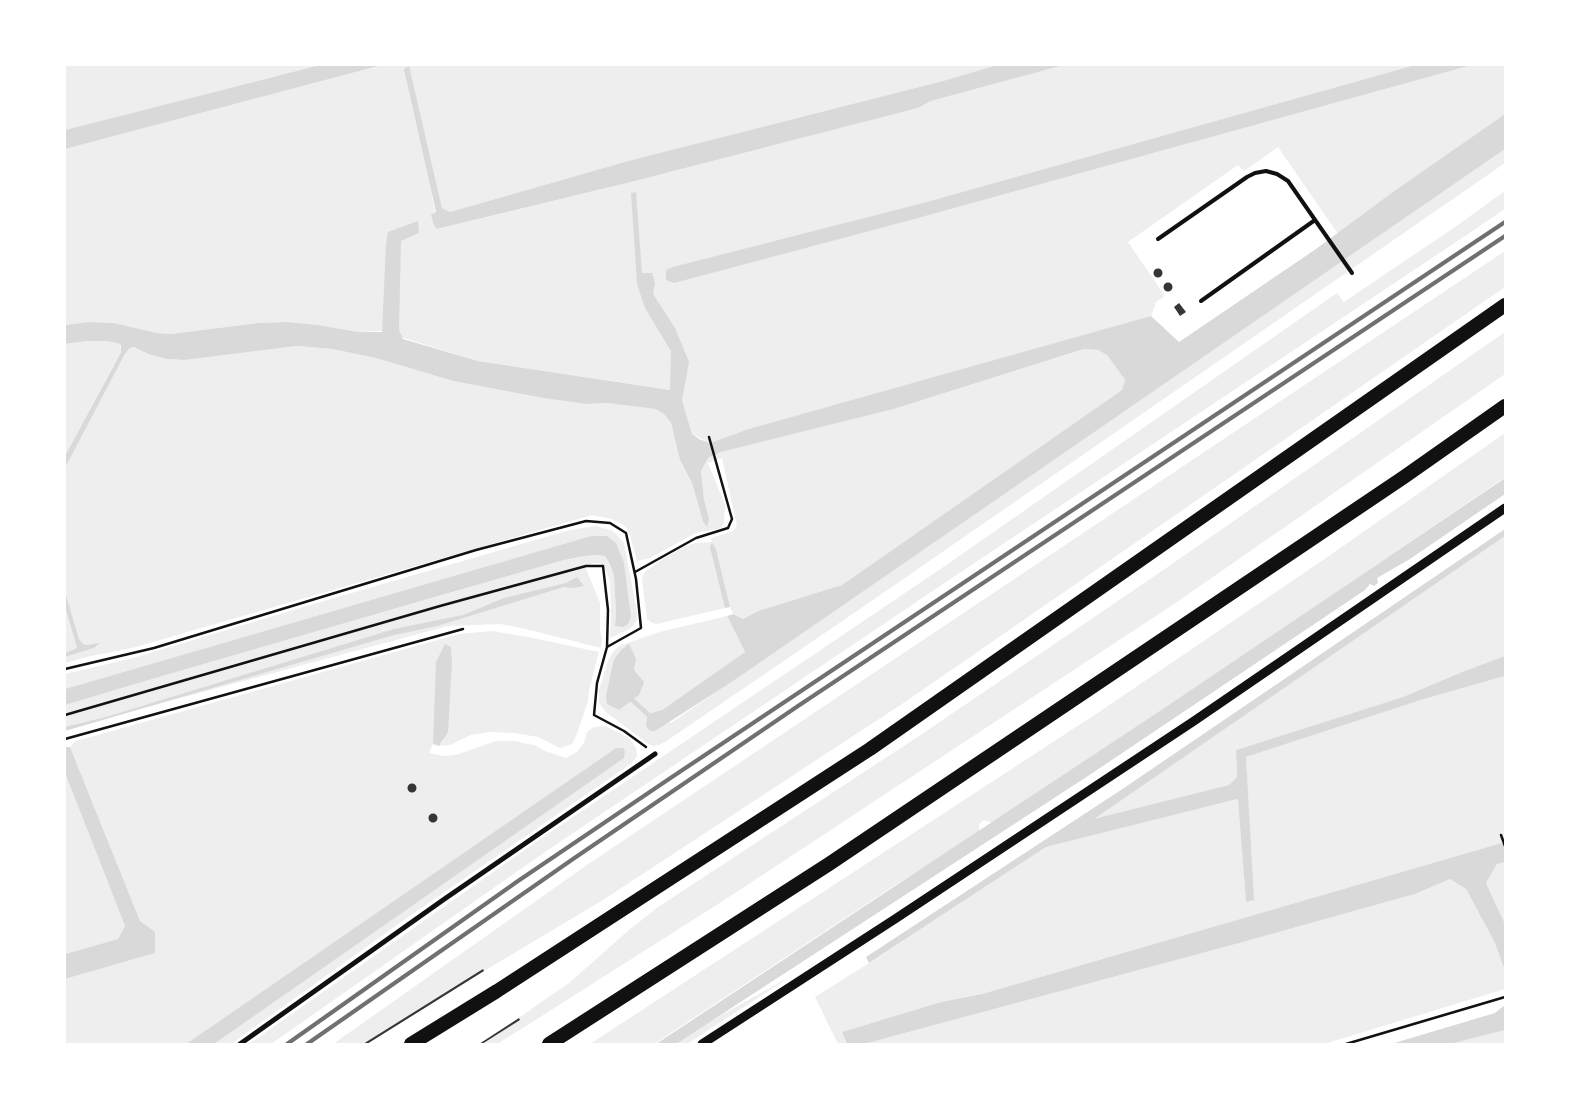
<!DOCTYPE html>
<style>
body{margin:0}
#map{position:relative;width:1570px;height:1109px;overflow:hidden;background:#fff;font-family:Rubik,sans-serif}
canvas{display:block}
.frame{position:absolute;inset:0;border:66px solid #fff;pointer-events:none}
</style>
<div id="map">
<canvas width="1570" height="1109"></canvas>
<div class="frame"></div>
</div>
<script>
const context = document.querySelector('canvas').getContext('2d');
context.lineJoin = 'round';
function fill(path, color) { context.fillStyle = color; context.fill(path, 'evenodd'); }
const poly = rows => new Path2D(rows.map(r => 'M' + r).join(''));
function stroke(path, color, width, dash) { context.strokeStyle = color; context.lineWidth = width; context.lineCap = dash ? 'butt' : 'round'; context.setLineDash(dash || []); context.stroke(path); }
const green = poly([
 [65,65,320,65,65,130],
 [382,65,997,65,943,81,628,161,450,212,442,208,408,66,438,229,635,181,918,108,931,101,1064,65,1415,65,923,203,666,270,666,280,674,282,911,220,1472,65,1505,65,1505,114,1397,189,1338,234,1278,147,1244,171,1238,165,1128,242,1165,296,1156,302,1151,316,710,443,692,434,682,400,671,390,478,361,381,331,358,332,318,325,287,322,258,323,171,334,157,333,114,323,89,322,65,325,65,149],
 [1505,149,1505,163,857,611,665,742,659,745,653,746,647,743,607,713,599,703,599,690,608,661,612,653,619,646,660,632,727,616,745,652,662,710,651,713,671,723],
 [621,650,635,665,634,670,635,674,614,659],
 [1505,191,1505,209,1462,238,946,582,545,852,271,1044,249,1044,536,842,939,570,1337,293,1344,302,1455,227],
 [1505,251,1505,287,908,700,603,900,484,971,483,969,363,1044,333,1044,587,865,736,765],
 [1505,332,1505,374,1177,602,726,899,526,1026,497,1044,482,1044,520,1020,519,1018,537,1005,569,983,629,930,658,907,919,736,1159,573],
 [87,341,107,341,120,344,121,351,65,456,65,344],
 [297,346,332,349,376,358,453,381,543,398,587,404,607,403,655,409,664,414,671,423,680,460,692,483,703,520,708,519,704,499,701,471,708,458,721,452,894,409,1085,349,1098,350,1107,355,1125,380,1122,390,842,585,758,611,743,619,733,614,730,607,716,549,712,542,725,608,657,624,652,623,647,619,642,580,644,573,661,560,684,547,695,543,712,542,711,538,733,531,737,526,722,458,708,463,725,505,724,523,721,528,696,533,650,558,637,561,630,535,625,526,612,519,592,515,132,648,86,657,65,663,65,657,94,648,93,644,87,645,83,644,79,639,65,590,65,468,125,354,130,348,134,347,148,354,167,359,185,360],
 [1505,433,1505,477,996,824,984,820,979,824,980,833,892,887,654,1044,590,1044,1099,712,1326,558],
 [596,526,613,531,624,543,637,612,637,620,630,629,610,638,611,610,610,581,605,568,600,563,593,563,587,566,586,569,600,603,600,630,602,639,601,648,522,628,500,624,448,626,65,729,65,705,152,679,564,560,594,555,605,556,610,564,614,576,616,613,615,626,631,616,624,562,616,543,591,536,65,689,65,674,133,658,317,603,570,530],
 [1505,536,1505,656,1462,672,1403,697,1236,750,1237,777,1229,785,1092,820],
 [65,607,77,648,65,653],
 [492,631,528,637,599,652,589,690,588,701,577,734,572,744,560,748,538,737,514,733,491,732,471,735,450,745,439,746,444,740,433,744,429,753,444,756,456,755,496,741,517,741,522,743,534,745,545,751,566,758,577,752,584,743,587,732,594,727,605,726,629,738,636,748,637,756,632,763,404,920,231,1044,214,1044,623,758,625,751,623,748,616,748,186,1044,65,1044,65,979,155,953,155,932,140,921,70,747,76,741,459,634],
 [1505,676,1505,842,982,994,941,1002,842,1032,847,1044,838,1044,815,997,885,953,1046,847,1239,799,1246,902,1253,900,1246,757,1424,699],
 [65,773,125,926,118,939,65,954],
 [1505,862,1505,924,1486,883,1497,864],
 [1450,879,1466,889,1495,943,1505,971,1505,989,1324,1044,864,1044,1243,942,1415,894],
 [793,975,687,1044,675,1044,709,1022],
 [1505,1030,1505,1044,1450,1044]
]);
const water = poly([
 [320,65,382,65,65,149,65,130],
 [997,65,1064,65,931,101,918,108,635,181,437,229,434,225,431,215,436,212,404,69,409,66,442,208,450,212,628,161,943,81],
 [1415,65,1472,65,911,220,674,283,666,280,666,270,673,267,923,203],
 [1505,114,1505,149,733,681,655,731,650,731,646,726,647,718,651,713,662,710,745,652,727,616,733,614,743,619,758,611,842,585,1122,390,1125,380,1107,355,1098,350,1084,349,894,409,721,452,708,458,701,471,704,499,709,519,707,527,703,521,692,483,680,460,671,423,664,414,655,409,607,403,587,404,543,398,453,381,376,358,332,349,297,346,185,360,167,359,148,354,134,347,130,348,125,354,65,468,65,456,121,352,121,346,120,344,107,341,87,341,65,344,65,325,89,322,114,323,157,333,171,334,258,323,287,322,318,325,358,332,382,332,386,244,388,232,418,221,419,233,401,241,399,330,403,339,478,361,670,390,671,351,645,308,637,284,631,193,636,192,642,273,652,273,655,283,653,294,675,328,689,362,682,400,692,434,699,439,710,443,749,429,1151,316,1179,342,1316,249,1397,189],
 [1505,478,1505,494,1410,559,1377,578,1378,583,1374,586,1370,584,1365,590,1088,776,676,1044,656,1044,1163,709],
 [1505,529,1505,536,1094,819,1229,785,1237,777,1236,750,1403,697,1462,672,1505,656,1505,676,1424,699,1246,757,1254,900,1246,902,1238,799,1046,847,869,963,866,957,1121,790],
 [591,536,607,536,616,543,624,562,631,616,628,624,623,627,615,626,616,613,614,576,610,564,605,556,594,555,580,557,564,560,442,595,152,679,65,705,65,689],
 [712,542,716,549,730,607,725,608,710,547],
 [577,577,584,586,573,588,564,587,437,626,394,635,65,731,65,727,106,717,394,629,463,615,504,598,566,583],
 [65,591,79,639,83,644,87,645,100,643,94,648,65,657,65,653,77,648,65,607],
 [445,644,451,647,452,662,448,732,439,746,433,744,436,662],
 [629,644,636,659,634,670,644,682,639,695,619,710,607,704,606,696,614,659,621,650],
 [65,747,70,747,140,921,155,932,155,953,65,979,65,954,118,939,125,926,65,773],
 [616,748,623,748,625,751,624,758,214,1044,186,1044],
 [1505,842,1505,862,1497,864,1486,883,1505,924,1505,971,1495,943,1466,889,1450,879,1415,894,1243,942,864,1044,847,1044,842,1032,941,1002,982,994],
 [1505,1005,1505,1030,1450,1044,1391,1044,1495,1013]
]);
const stream = poly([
 [629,697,653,719]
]);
const building = poly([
 '1153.5 273a4.5 4.5 0 1 1 9 0a4.5 4.5 0 1 1-9 0Z',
 '1163.5 287a4.5 4.5 0 1 1 9 0a4.5 4.5 0 1 1-9 0Z',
 [1179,303,1186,312,1180,316,1174,307],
 '407.5 788a4.5 4.5 0 1 1 9 0a4.5 4.5 0 1 1-9 0Z',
 '428.5 818a4.5 4.5 0 1 1 9 0a4.5 4.5 0 1 1-9 0Z',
 [483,969,484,971,367,1044,363,1044],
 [519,1018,520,1020,482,1044,479,1044]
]);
const path = poly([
 [635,572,696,538,728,528,732,519,709,437],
 [65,669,154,648,476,550,586,521,610,523,626,533,636,579,641,628,607,647,597,683,594,715,624,731,646,747],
 [65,715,440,606,586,566,603,566,608,610,607,647],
 [65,739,463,629],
 [1501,835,1505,846],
 [1346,1044,1505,997]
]);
const service = poly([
 [1158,239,1247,177,1255,173,1266,171,1277,174,1288,181,1352,273],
 [1201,301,1315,220]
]);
const minor = poly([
 [240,1044,443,900,655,754]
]);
const tertiary = poly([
 [702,1044,895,919,1194,721,1505,508]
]);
const motorway = poly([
 [411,1044,497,991,870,749,1505,305],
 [549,1044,829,864,1404,477,1505,406]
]);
const rail = poly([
 [287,1044,518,881,669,779,1505,222],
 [307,1044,573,859,798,706,1505,236]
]);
fill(green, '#eee');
fill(water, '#d9d9d9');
stroke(stream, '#d9d9d9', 4.5);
fill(building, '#353535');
stroke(path, '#111', 2.5);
stroke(service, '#111', 4);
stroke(minor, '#111', 5);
stroke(tertiary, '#111', 9);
stroke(motorway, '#111', 14);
stroke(rail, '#707070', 4);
</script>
